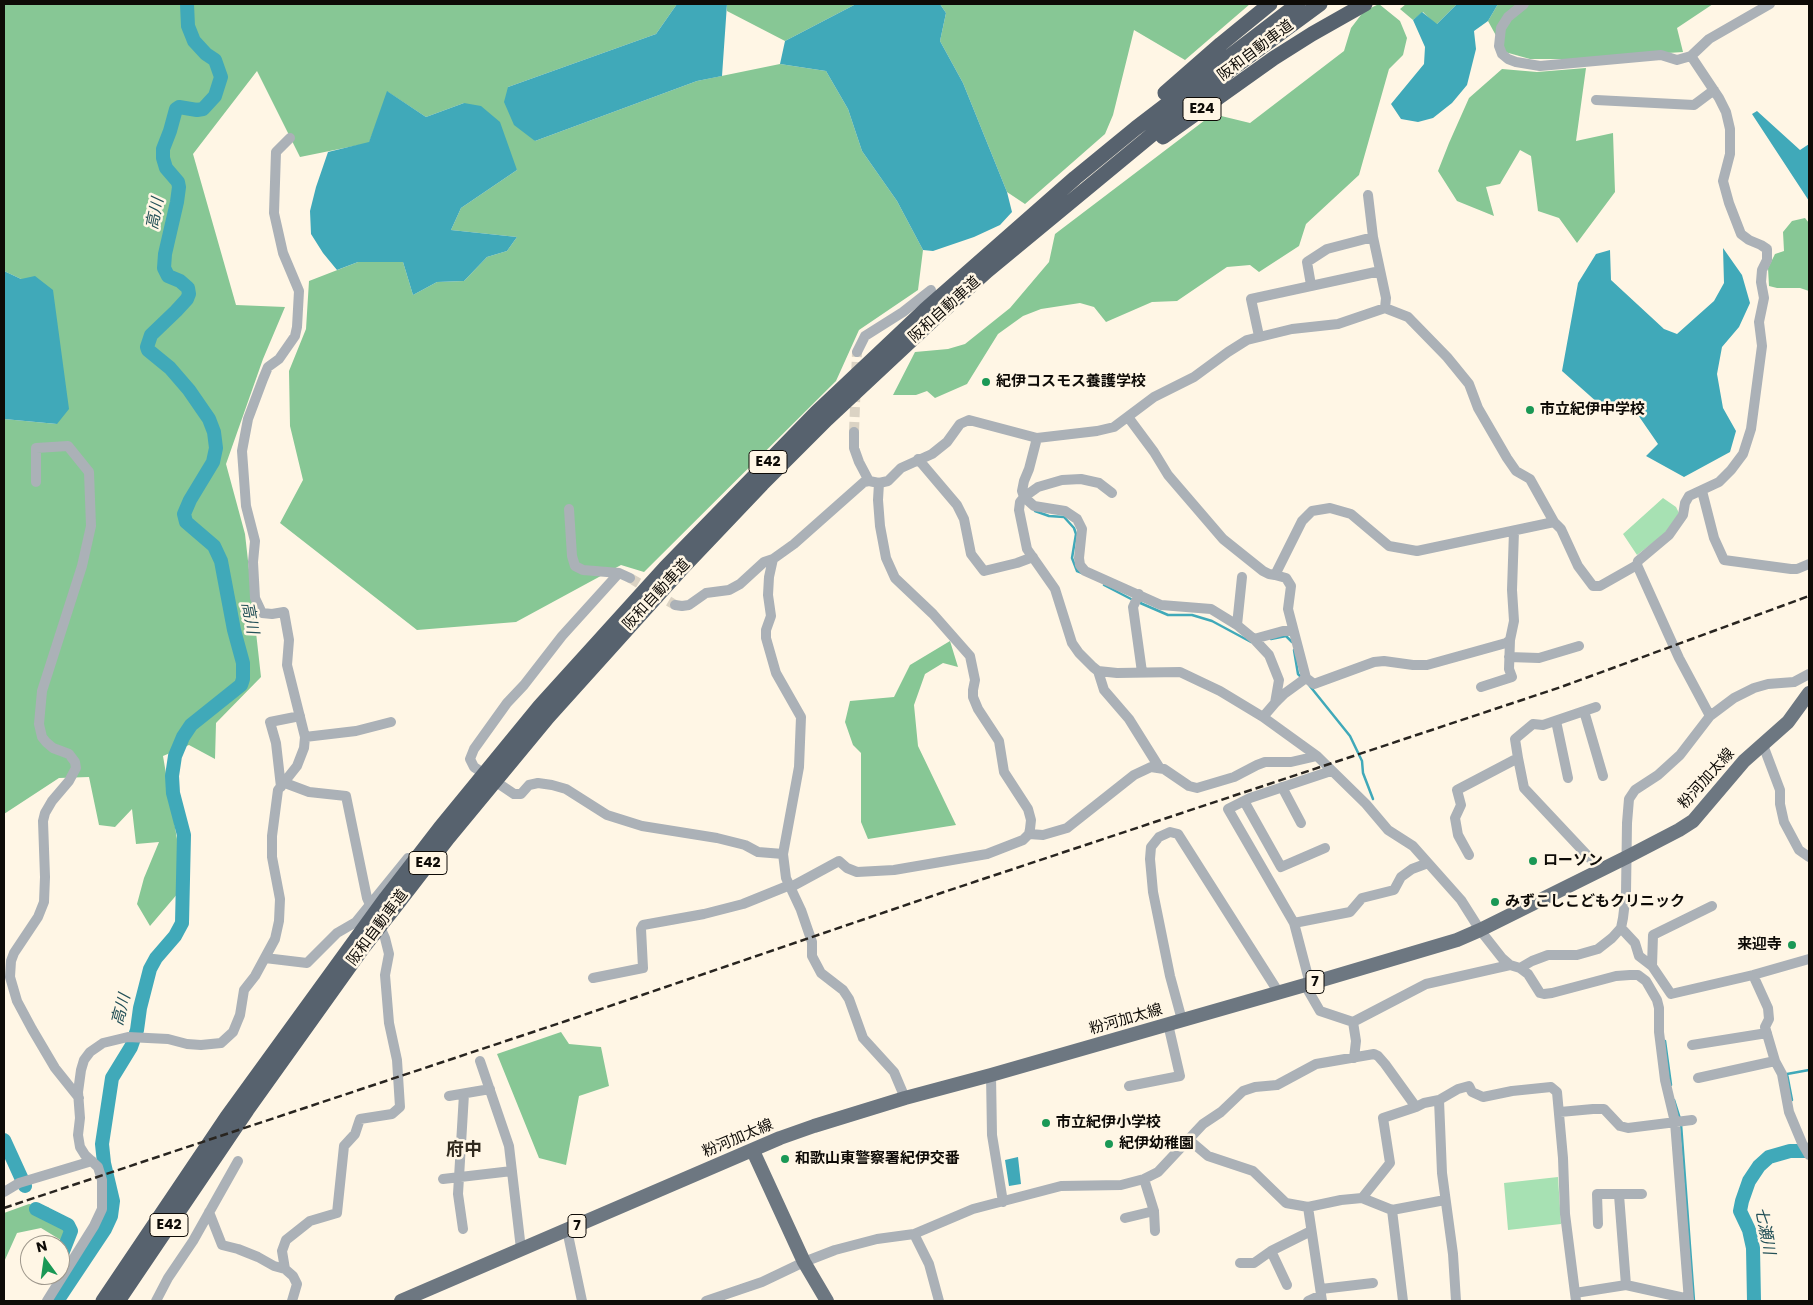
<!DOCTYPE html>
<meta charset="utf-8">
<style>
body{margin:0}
#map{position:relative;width:1813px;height:1305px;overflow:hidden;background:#fff6e5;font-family:Poppins,sans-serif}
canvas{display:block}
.frame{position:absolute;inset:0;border:5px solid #0e0b07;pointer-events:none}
.north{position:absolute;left:20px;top:1235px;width:50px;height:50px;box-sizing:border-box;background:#fff6e5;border:1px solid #9f988c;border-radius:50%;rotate:346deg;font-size:14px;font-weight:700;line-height:20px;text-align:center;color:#0e0b07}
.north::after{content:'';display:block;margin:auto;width:18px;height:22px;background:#1a9855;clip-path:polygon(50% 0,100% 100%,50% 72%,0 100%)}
</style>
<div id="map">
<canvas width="1813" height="1305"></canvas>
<div class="frame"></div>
<div class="north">N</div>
</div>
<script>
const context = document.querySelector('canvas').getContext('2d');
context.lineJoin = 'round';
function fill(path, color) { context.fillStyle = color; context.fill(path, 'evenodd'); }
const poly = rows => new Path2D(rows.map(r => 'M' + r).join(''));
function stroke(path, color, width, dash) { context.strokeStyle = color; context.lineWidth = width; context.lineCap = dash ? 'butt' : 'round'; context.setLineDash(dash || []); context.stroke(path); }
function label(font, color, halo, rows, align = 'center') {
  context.font = font + ' Poppins,"Noto Sans JP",sans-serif'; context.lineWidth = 5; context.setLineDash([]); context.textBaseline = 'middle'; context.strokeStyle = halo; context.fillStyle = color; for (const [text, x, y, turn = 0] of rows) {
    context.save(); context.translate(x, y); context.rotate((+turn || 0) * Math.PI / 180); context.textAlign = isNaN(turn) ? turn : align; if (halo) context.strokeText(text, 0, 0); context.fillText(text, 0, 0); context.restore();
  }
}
const green = poly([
 [1663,498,1676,507,1679,513,1667,532,1637,555,1623,534],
 [1558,1177,1561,1224,1508,1230,1504,1183]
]);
const forest = poly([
 [4,4,677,4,656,34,508,87,535,141,697,81,780,64,826,71,848,109,862,151,897,201,923,250,918,290,859,330,836,381,644,572,621,565,516,622,417,630,280,523,303,480,290,426,289,371,306,329,309,281,358,262,403,262,413,295,437,282,464,281,487,257,507,251,517,237,451,230,461,208,517,170,464,103,426,117,388,92,369,143,300,157,257,71,193,154,236,305,285,307,263,359,226,464,245,534,261,677,216,723,215,759,189,745,163,756,177,839,179,892,150,926,137,904,144,878,159,842,136,844,132,809,115,827,99,825,89,777,59,778,4,814,4,419,57,424,21,279,4,271],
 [727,4,856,4,785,41,727,11],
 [940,4,1250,4,1185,60,1134,30,1113,115,1105,134,1025,204,1007,192,963,83,940,41,946,13],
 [1379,4,1400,21,1407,38,1403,55,1389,69,1359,175,1306,224,1299,246,1259,272,1250,265,1227,267,1177,301,1152,302,1106,322,1094,307,1080,303,1041,309,1023,316,998,334,967,384,935,398,927,391,916,395,893,395,915,352,948,349,965,344,1010,308,1049,262,1055,234,1213,114,1250,123,1344,51,1351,28,1364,11],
 [1406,4,1457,4,1436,25,1423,12,1413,20,1400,9],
 [1498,4,1713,4,1677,28,1683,52,1575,59,1530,59,1505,52,1488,21],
 [1586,68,1576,141,1613,133,1615,192,1577,243,1559,218,1538,211,1531,156,1520,150,1500,184,1486,187,1494,216,1457,201,1438,171,1449,143,1469,98,1502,69,1537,72],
 [1805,218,1809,223,1809,291,1800,288,1777,288,1769,286,1768,268,1775,254,1784,251,1783,232,1792,221],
 [950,641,958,667,943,663,925,674,914,705,918,746,956,825,868,839,861,822,861,753,853,745,845,722,850,701,894,697,910,665],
 [561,1032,569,1044,601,1047,609,1086,579,1096,566,1165,539,1158,497,1054],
 [29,1204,48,1207,75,1232,69,1245,41,1228,17,1233,4,1262,4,1213]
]);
const water = poly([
 [677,4,727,4,722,76,697,81,535,141,514,125,504,102,508,87,656,34],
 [856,4,940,4,946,13,940,41,963,83,1007,192,1012,212,1000,225,974,237,933,251,923,250,897,201,862,151,848,109,826,71,780,64,785,41],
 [1457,4,1498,4,1488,21,1474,31,1476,49,1467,85,1452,103,1433,118,1418,122,1401,119,1391,104,1424,64,1425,47,1413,20,1422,12,1437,24],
 [387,91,426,117,464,103,481,106,500,122,517,170,461,208,451,230,517,237,507,251,487,257,464,281,437,282,413,295,403,262,358,262,337,270,323,253,311,234,310,211,316,187,328,152,369,142],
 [1757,111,1800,150,1809,144,1809,201,1752,114],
 [1723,248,1742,275,1750,303,1739,327,1722,347,1717,374,1723,408,1736,431,1730,452,1684,477,1646,456,1658,444,1638,415,1598,403,1562,371,1578,283,1596,254,1610,250,1611,280,1664,329,1677,334,1714,301,1724,283],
 [4,271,21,279,35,276,53,290,69,409,57,424,4,419],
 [1018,1157,1021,1184,1009,1186,1005,1160]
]);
const stream = poly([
 [1035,511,1049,516,1064,517,1074,528,1076,534,1072,558,1077,571,1082,573],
 [1104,585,1133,600],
 [1138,602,1168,615,1192,615,1212,621,1251,642],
 [1271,639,1286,636,1292,642],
 [1294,650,1298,674,1302,678],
 [1309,685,1350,736,1362,761,1363,773,1373,799],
 [1665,1041,1671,1085],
 [1674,1100,1680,1119],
 [1792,1100,1787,1074,1809,1070],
 [1681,1124,1694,1301]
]);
const river = poly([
 [4,1140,25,1186],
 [36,1209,68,1225,71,1231,60,1259],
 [57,1301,105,1229,111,1216,113,1201,104,1163,102,1144,112,1078,131,1047,137,1030,140,1008,150,969,156,958,175,936,182,923,184,835,173,793,172,776,175,756,183,737,191,725,241,685,243,679,243,663,234,630,221,561,214,546,186,522,184,514,190,500,213,462,216,448,214,432,209,419,189,390,170,368,148,350,147,347,151,335,176,311,187,299,189,294,188,288,180,281,168,276,164,268,165,254,177,202,179,187,178,182,166,168,163,158,163,149,170,131,176,109,179,107,197,110,203,109,215,96,221,77,215,60,206,54,194,41,188,26,187,4],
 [1754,1301,1753,1248,1749,1230,1740,1211,1742,1201,1749,1181,1759,1166,1769,1157,1790,1151,1809,1151]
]);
const minorTunnel = poly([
 [854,432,857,352],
 [630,578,675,605]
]);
const minor = poly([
 [1524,4,1508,17,1501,28,1499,46,1502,54,1508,59,1516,62,1540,66,1661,55,1677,60,1691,56,1709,39,1770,4],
 [1596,100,1694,105,1714,90],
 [1368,195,1373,237,1386,298,1385,308],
 [1311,285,1307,262,1327,249,1373,237],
 [1259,336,1251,299,1380,271],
 [857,352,865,336,903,312,931,290],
 [1128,417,1154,452,1168,475,1223,539,1263,571,1269,574,1275,575,1302,521,1312,511,1330,508,1351,514,1389,546,1417,551,1554,522],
 [854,432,854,448,859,462,869,481],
 [1037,438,1029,469,1024,481,1022,491,1024,497,1020,502,1019,510,1027,549,1055,589,1072,643,1079,653,1093,667,1098,671,1117,673,1180,672,1220,691,1263,717,1317,756,1366,804,1388,830,1413,846,1461,900,1480,930,1502,958,1510,965,1520,968,1528,974,1540,993,1544,994,1552,993,1616,976,1630,975,1638,975,1646,981,1657,1000,1659,1008,1659,1032,1665,1080,1675,1122,1689,1301],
 [918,459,957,505,964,519,971,554,984,571,1017,563,1033,557],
 [36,482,36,448,68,446,89,472,91,526,82,566,42,691,39,724,42,737,46,742,53,748,69,754,75,762,76,768,69,781,52,801,45,813,43,821,45,877,44,902,38,917,14,953,11,961,10,977,17,1001,32,1029,55,1068,79,1098],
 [1702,491,1714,538,1724,560,1791,569,1797,569,1809,564],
 [1112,493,1099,483,1081,479,1062,480,1038,487,1024,497,1034,506,1065,511,1077,519,1082,529,1079,558,1080,565,1085,571,1161,605,1211,609,1237,625,1254,639,1269,655,1279,680,1275,703,1263,717],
 [569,509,572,556,575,566,583,570,619,573,630,578],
 [773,559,769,577,768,595,771,616,766,630,766,638,776,673,801,717,799,767,783,854,786,878,801,910,812,942,812,956,821,973,843,990,849,999,863,1038,894,1072,905,1098],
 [1637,565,1679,658,1710,716],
 [619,573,562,636,524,685,507,703,474,749,470,759,474,767,514,794,521,794,529,785,538,783,552,785,566,789,607,815,642,826,717,838,745,845,758,852,783,854],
 [1139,594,1133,607,1142,672],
 [675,605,682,606,689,605,706,593,729,590,740,584,764,562,773,559,794,544,864,482,869,481,879,483,888,481,901,468,932,454,947,442,960,424,969,420,1037,438,1097,431,1114,427,1154,397,1194,377,1228,352,1247,340,1292,329,1338,324,1385,308,1408,317,1447,357,1469,384,1478,408,1507,458,1516,471,1530,479,1554,522,1561,529,1578,566,1593,586,1600,586,1637,565,1638,561,1669,535,1683,515,1685,503,1689,496,1719,482,1731,470,1743,454,1751,429,1762,346,1759,322,1764,298,1761,282,1762,270,1767,260,1767,249,1761,245,1749,240,1741,234,1729,203,1723,181,1730,154,1730,129,1726,112,1719,98,1691,56],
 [1237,625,1242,577],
 [1254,639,1283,631,1293,631],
 [1509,657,1539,658,1579,646],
 [1098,671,1104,690,1129,719,1159,767],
 [1306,678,1314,684,1374,662,1384,661,1413,665,1427,665,1506,643,1510,640,1514,621,1512,590,1514,531],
 [1481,687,1512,677,1509,669,1510,640],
 [1275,703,1284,694,1306,678,1288,609,1291,586,1286,578,1275,575],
 [1584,711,1603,776],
 [1556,721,1568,778],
 [305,737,356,731,391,722],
 [1763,745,1780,790,1780,804,1784,822,1799,850,1809,857],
 [1518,758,1515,739,1533,724,1543,725,1596,707],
 [281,787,276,743,270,722,300,716],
 [1282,787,1301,823],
 [1244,801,1281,867,1325,848],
 [1029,834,1043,835,1067,828,1134,775,1151,767,1164,769,1189,786,1197,788,1234,777,1257,765,1265,762,1291,762,1317,756],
 [1469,855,1458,835,1455,818,1461,805,1457,790,1518,758,1524,788,1601,870],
 [791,887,839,861,847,868,857,872,894,870,987,854,1023,840,1029,834,1030,829,1031,820,1028,809,1004,772,999,741,978,709,973,697,973,690,975,680,970,656,933,614,895,578,886,558,880,526,878,500,879,483],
 [1294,923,1350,912,1362,898,1394,890,1401,877,1412,869,1428,863],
 [1621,928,1635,943,1639,956,1652,966,1671,994,1753,975,1809,959],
 [265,958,307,963,337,933,356,922,408,858],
 [1652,966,1653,935,1712,906],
 [1520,968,1532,961,1548,955,1577,955,1598,949,1612,938,1621,928,1623,918,1626,893,1627,823,1629,799,1635,790,1658,775,1680,755,1710,716,1734,698,1754,688,1768,684,1794,682,1809,674],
 [1753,975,1768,1008,1769,1019,1765,1027,1775,1061,1782,1074,1789,1112,1802,1143,1809,1155],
 [593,978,643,968,641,929,643,925,704,914,743,904,790,885],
 [1310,984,1294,923,1228,809,1250,798,1331,771],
 [1305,985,1320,1011,1353,1022],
 [1182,1020,1170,976,1153,892,1150,859,1151,847,1159,837,1170,832,1178,834,1279,993],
 [1353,1022,1426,984,1510,965],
 [1353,1022,1356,1041,1354,1058],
 [1692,1045,1767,1033],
 [480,1061,509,1146,521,1249],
 [991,1075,992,1135,1003,1202],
 [1698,1078,1775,1061],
 [1129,1086,1180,1076,1168,1024],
 [449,1096,490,1089],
 [1439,1100,1442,1173,1453,1254,1456,1301],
 [1560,1112,1593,1109,1604,1109,1620,1126,1628,1128,1692,1120],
 [1188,1139,1208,1156,1253,1171,1286,1203,1308,1207,1341,1200,1362,1198,1392,1210,1445,1200],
 [443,1179,512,1171],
 [1144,1179,1154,1211,1155,1231],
 [4,1192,19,1183,92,1161],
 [1619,1195,1626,1285],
 [1362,1198,1390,1163,1383,1118,1416,1107],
 [1308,1207,1322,1301],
 [1392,1210,1403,1301],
 [209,1212,222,1245,238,1249,258,1257,274,1266,285,1269,293,1276,297,1284,292,1301],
 [1125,1218,1154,1211],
 [1598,1224,1597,1194,1642,1194],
 [463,1229,458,1194,464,1094],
 [567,1230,582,1301],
 [914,1234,929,1264,939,1301],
 [1271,1251,1287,1285],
 [1240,1263,1254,1263,1271,1251,1311,1231],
 [285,1269,282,1251,286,1240,310,1221,337,1213,344,1146,355,1134,360,1119,392,1114,400,1107,397,1060,389,1023,385,975,389,954,385,938,367,898,346,796,309,792,285,783],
 [1321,1289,1373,1283],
 [1575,1293,1626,1285,1689,1299],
 [47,1301,94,1226,102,1209,102,1180,98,1167,85,1155,80,1147,78,1135,80,1118,78,1092,81,1070,84,1060,90,1052,103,1043,128,1037,168,1039,187,1044,201,1045,221,1043,233,1032,240,1015,244,990,255,976,275,939,279,921,280,899,272,857,272,836,278,790,297,766,304,748,305,737,287,665,289,640,284,612,272,614,262,613,255,598,253,562,255,541,246,506,242,451,248,419,263,379,268,367,279,359,295,336,297,327,299,291,283,253,274,213,276,152,290,138],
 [156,1301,168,1278,193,1241,238,1161],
 [706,1301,762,1282,804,1262,835,1250,877,1239,914,1234,973,1209,1061,1186,1121,1185,1144,1179,1158,1172,1203,1124,1221,1112,1243,1091,1255,1087,1277,1085,1316,1064,1374,1054,1378,1056,1385,1064,1416,1107,1424,1103,1439,1100,1458,1089,1469,1086,1472,1092,1483,1097,1512,1091,1551,1087,1557,1092,1563,1158,1565,1214,1576,1301],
 [1308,1301,1321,1295]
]);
const major = poly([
 [753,1151,804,1262,827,1301],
 [401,1301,780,1138,814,1126,905,1098,991,1075,1305,985,1457,940,1480,930,1627,857,1679,830,1693,821,1744,761,1788,722,1809,693]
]);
const highway = poly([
 [1165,93,1221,44,1270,4],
 [1163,137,1274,58,1312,34,1365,4],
 [103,1301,227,1117,386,898,440,828,540,706,665,568,816,413,925,310,1075,178,1136,128,1298,4],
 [118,1301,247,1110,362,949,398,903,448,838,548,717,684,566,762,484,827,419,934,319,987,271,1229,71,1320,4]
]);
const rail = poly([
 [4,1208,566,1021,944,892,1561,687,1809,596]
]);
const markers = [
 [986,382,5,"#1a9855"],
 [1530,410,5,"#1a9855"],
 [1533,861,5,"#1a9855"],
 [1495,902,5,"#1a9855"],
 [1792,945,5,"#1a9855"],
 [1046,1123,5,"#1a9855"],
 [1109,1144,5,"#1a9855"],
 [785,1159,5,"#1a9855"]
];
const shields = [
 [1202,109,38],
 [768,462,38],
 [428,863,38],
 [1315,982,18],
 [169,1225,38],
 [577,1226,18]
];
const shieldNames = [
 ["E24",1202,109],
 ["E42",768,462],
 ["E42",428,863],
 ["7",1315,982],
 ["E42",169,1225],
 ["7",577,1226]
];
const streetNames = [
 ["阪和自動車道",1256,51,-37],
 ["阪和自動車道",945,310,-42],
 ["阪和自動車道",657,595,-47],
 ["粉河加太線",1707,779,-48],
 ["阪和自動車道",378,928,-53],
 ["粉河加太線",1126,1020,-16],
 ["粉河加太線",738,1139,-23]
];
const poiNames = [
 ["紀伊コスモス養護学校",996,382],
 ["市立紀伊中学校",1540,410],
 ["ローソン",1543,861],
 ["みずこしこどもクリニック",1505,902],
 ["来迎寺",1782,945,"right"],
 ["市立紀伊小学校",1056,1123],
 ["紀伊幼稚園",1119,1144],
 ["和歌山東警察署紀伊交番",795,1159]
];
const waterNames = [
 ["高川",156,214,-79],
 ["高川",249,618,79],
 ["高川",122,1010,-75],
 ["七瀬川",1764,1231,79]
];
const quarterNames = [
 ["府中",464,1150]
];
fill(green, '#a7e1b3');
fill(forest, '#87c795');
fill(water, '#40a9b9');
stroke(stream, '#40a9b9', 2.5);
stroke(river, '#40a9b9', 14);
stroke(minorTunnel, '#dbd3c4', 10, [10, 5]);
stroke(minor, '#abb1b7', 10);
stroke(major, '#6d7781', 14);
stroke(highway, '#57626e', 15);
stroke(rail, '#292520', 2.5, [8, 4]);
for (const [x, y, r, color] of markers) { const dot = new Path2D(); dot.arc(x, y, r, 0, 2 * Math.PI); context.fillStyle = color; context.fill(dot); stroke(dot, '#fff6e5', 2); }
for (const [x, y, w] of shields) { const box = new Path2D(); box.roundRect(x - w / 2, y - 11.5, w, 23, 4); context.fillStyle = '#fff6e5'; context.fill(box); stroke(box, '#0e0b07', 1); }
label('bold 14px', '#0e0b07', null, shieldNames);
label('15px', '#0e0b07', '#fff6e5', streetNames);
label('bold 15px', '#0e0b07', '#fff6e5', poiNames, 'left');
label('italic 16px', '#245158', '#fff6e5', waterNames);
label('bold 18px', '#312a1e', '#fff6e5', quarterNames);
</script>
